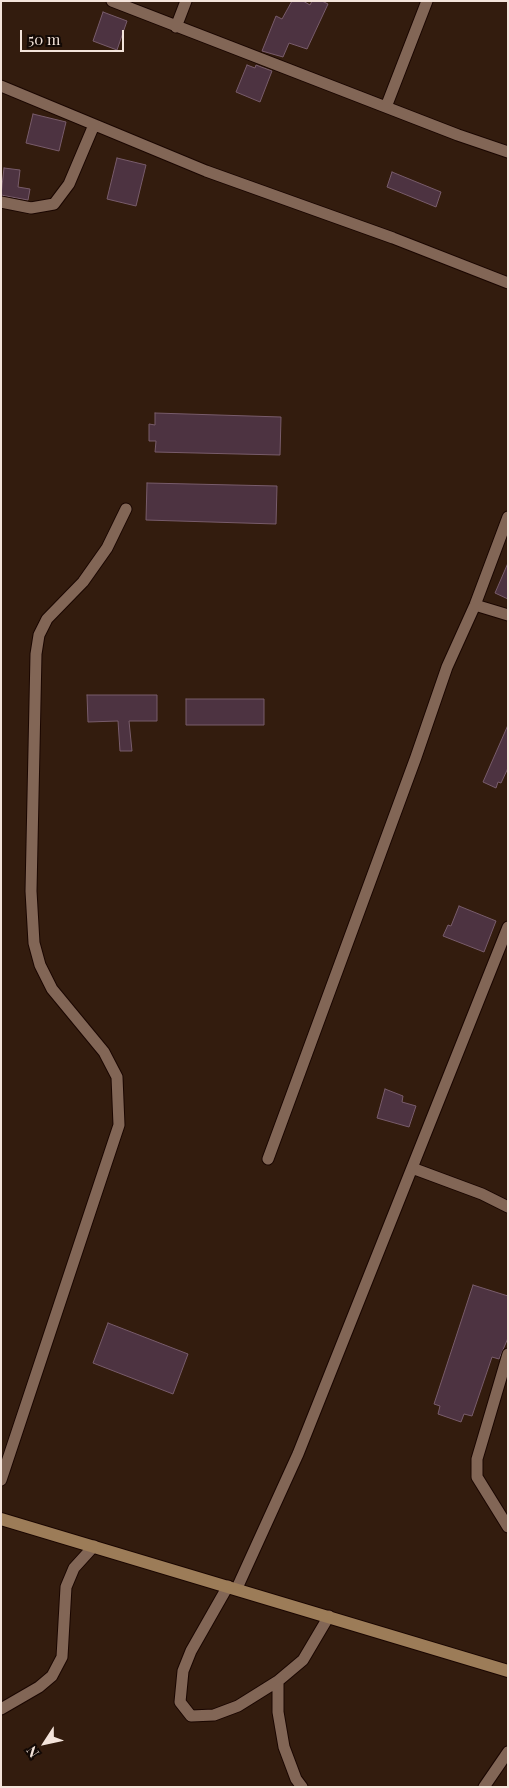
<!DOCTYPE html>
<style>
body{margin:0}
#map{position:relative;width:509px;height:1788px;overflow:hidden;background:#331c0e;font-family:"Playfair Display",serif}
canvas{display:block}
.frame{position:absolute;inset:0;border:2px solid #f4e4db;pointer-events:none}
.north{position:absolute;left:20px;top:1718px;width:50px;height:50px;-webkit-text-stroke:4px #130905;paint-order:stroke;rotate:235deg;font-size:14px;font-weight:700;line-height:20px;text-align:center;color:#f4e4db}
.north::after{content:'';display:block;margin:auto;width:18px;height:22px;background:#f4e4db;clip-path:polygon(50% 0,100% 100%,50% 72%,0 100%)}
.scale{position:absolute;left:20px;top:30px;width:104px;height:22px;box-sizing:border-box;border:2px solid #f4e4db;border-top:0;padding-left:6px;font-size:15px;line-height:18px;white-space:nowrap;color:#f4e4db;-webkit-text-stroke:4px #130905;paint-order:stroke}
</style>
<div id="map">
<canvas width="509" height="1788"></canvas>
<div class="frame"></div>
<div class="north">N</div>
<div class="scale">50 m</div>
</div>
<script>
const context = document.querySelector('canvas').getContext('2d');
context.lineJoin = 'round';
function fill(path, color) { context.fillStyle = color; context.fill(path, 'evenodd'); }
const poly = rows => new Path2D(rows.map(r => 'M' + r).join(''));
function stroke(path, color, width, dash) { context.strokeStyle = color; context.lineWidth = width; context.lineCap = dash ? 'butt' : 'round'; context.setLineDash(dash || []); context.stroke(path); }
const building = poly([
 [292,1,303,1,310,5,312,1,322,1,328,4,307,49,289,43,283,57,262,51,276,16,282,19,292,1],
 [103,12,127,21,117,50,93,41,103,12],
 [247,65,255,68,256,65,272,71,260,102,236,92,247,65],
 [33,114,66,122,59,151,26,143,33,114],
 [117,158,146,165,136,206,107,199,117,158],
 [4,168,20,170,18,187,30,189,28,200,1,195,4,168],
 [392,172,441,192,436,207,387,187,392,172],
 [155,413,281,417,280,455,155,452,156,441,149,441,149,424,155,425,155,413],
 [147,483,277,486,276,524,146,520,147,483],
 [508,563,508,599,495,593,508,563],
 [87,695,157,695,157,721,129,721,132,751,120,751,118,721,88,722,87,695],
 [186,699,264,699,264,725,186,725,186,699],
 [508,725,508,768,501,783,498,782,496,788,483,782,508,725],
 [459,906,496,921,484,952,443,936,448,925,451,926,459,906],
 [385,1089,403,1096,402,1102,416,1106,409,1127,377,1118,385,1089],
 [473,1285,508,1296,508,1338,499,1359,492,1357,472,1416,464,1414,461,1422,438,1414,440,1406,434,1404,473,1285],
 [108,1323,188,1354,173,1394,93,1363,108,1323]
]);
const street = poly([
 [112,1,458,135,508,152],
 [176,27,186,1],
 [1,86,206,171,393,238,508,283],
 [386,107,427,1],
 [1,202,31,208,54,204,69,184,94,125],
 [475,605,508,615],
 [268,1159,416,757,447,667,475,605,508,517],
 [412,1168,482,1194,508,1207],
 [508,1354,477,1459,477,1477,508,1527],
 [1,1480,119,1125,117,1077,104,1052,52,989,40,965,34,943,31,891,36,654,39,635,47,619,83,582,107,548,126,509],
 [228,1586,191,1651,183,1671,180,1702,191,1716,214,1715,238,1706,278,1681],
 [237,1588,298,1454,508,927],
 [1,1709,39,1687,52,1676,62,1657,66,1587,74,1568,94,1546],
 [302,1787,296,1779,284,1747,278,1712,278,1681,303,1660,329,1616],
 [484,1787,508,1752]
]);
const secondary = poly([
 [1,1519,508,1671]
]);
fill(building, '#4d3341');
stroke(building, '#785c6b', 1);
stroke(street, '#1a0600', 13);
stroke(secondary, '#1a0600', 14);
stroke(street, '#826656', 11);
stroke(secondary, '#9c7c58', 12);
</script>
